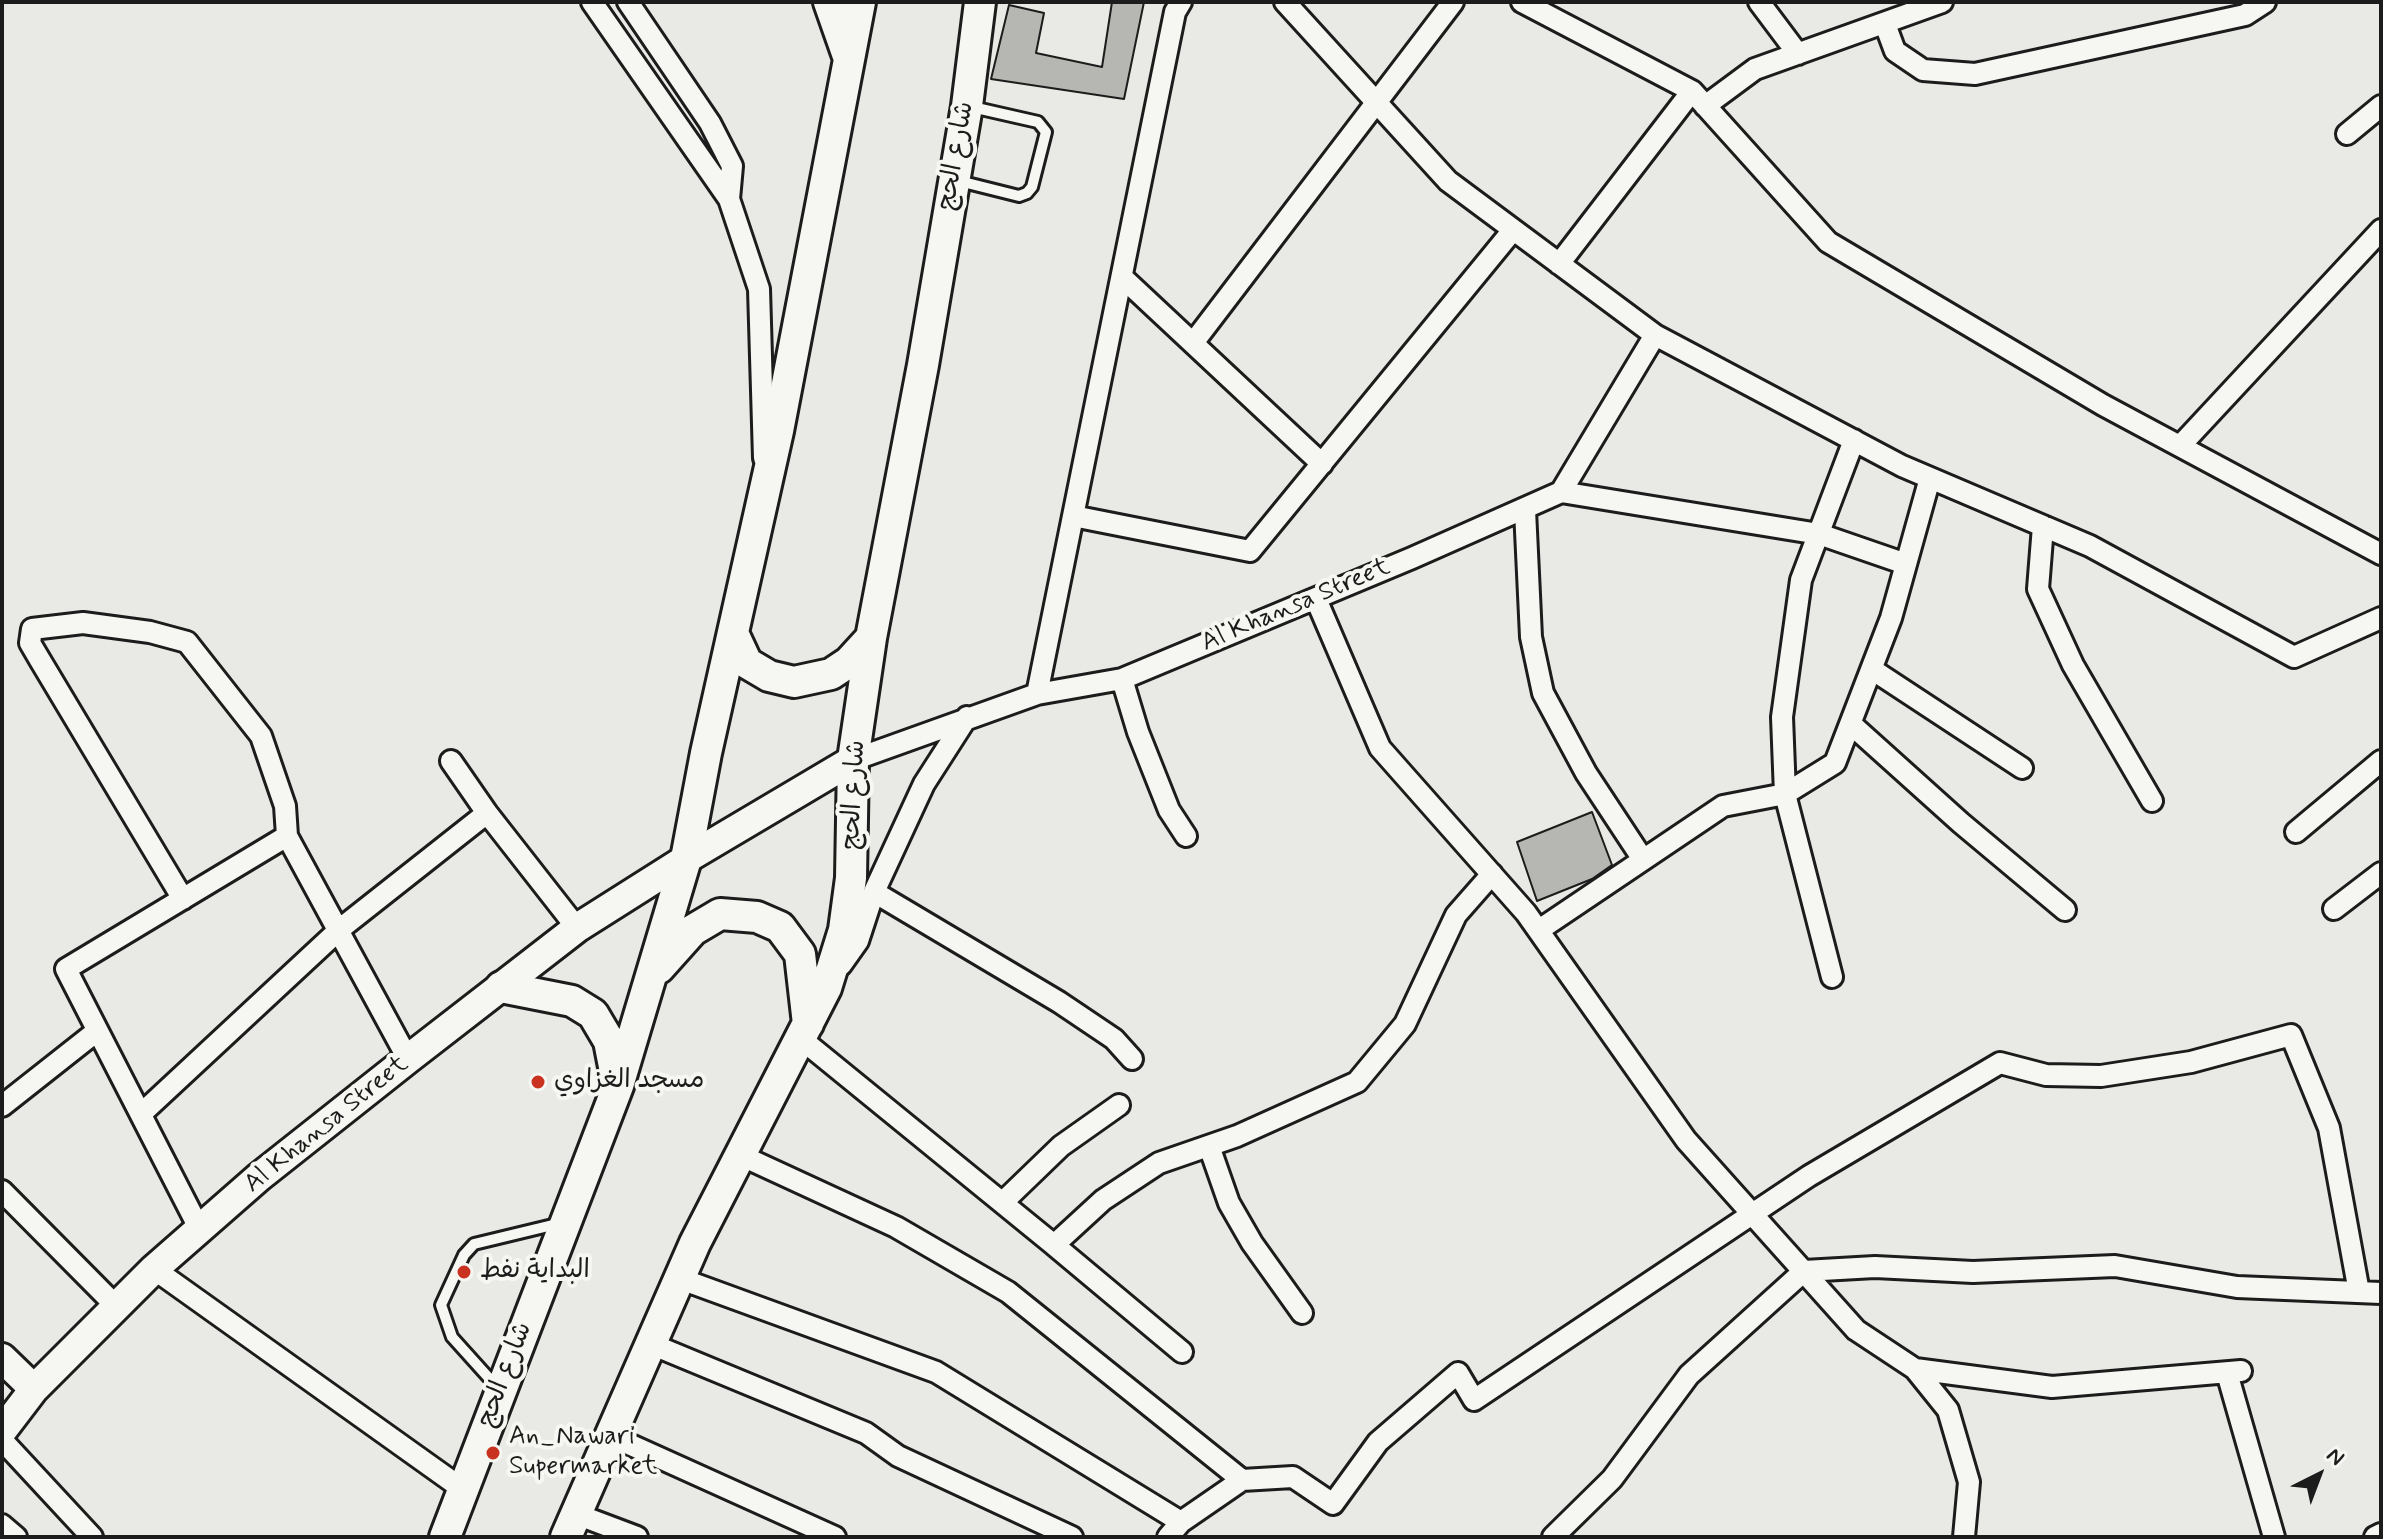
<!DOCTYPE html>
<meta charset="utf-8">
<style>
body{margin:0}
#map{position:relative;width:2383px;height:1539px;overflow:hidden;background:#e9e9e5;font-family:Mynerve,sans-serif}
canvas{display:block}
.frame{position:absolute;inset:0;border:4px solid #1c1c1c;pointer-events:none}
.north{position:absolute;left:2279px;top:1435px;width:80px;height:80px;-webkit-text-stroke:6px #f6f6f2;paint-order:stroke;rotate:42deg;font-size:22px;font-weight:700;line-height:32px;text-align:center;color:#1c1c1c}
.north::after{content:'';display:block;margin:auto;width:28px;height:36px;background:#1c1c1c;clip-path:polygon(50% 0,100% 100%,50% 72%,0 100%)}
</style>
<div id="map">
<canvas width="2383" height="1539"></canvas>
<div class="frame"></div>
<div class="north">N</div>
</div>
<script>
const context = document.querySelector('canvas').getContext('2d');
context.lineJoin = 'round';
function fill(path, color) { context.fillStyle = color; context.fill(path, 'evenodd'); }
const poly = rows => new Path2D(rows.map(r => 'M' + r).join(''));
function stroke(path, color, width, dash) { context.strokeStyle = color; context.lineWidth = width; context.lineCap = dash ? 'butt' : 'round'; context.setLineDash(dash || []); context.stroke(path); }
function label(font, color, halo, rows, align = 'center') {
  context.font = font + ' Mynerve,"Playpen Sans Arabic",sans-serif'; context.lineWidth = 8; context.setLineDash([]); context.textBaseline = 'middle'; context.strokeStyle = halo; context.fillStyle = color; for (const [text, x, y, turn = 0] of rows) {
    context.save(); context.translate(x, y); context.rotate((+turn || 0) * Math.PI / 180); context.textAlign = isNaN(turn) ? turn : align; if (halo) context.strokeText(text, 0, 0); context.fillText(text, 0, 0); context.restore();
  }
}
const building = poly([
 [1112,2,1144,2,1124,99,991,79,1009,5,1044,13,1036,53,1102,67,1112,2],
 [1592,812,1612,865,1592,879,1537,901,1517,842,1592,812]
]);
const lane = poly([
 [959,181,1019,196,1027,193,1032,187,1046,132,1038,122,972,107],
 [497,1387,452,1337,441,1305,464,1255,474,1244,561,1223]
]);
const street = poly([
 [592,2,729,199,759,289,764,458],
 [628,2,710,123,732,166,729,199],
 [1285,2,1448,181,1655,335,1902,466,2090,546,2294,657,2381,618],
 [1522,2,1692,91,1828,242,2103,405,2381,554],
 [1759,2,1798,54],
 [1885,24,1895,51,1923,70,1975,74,2245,15,2265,2],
 [1705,106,1755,69,1942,2],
 [2347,134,2381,106],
 [1559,264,1692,91],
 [1122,277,1322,464],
 [1193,343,1453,2],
 [2180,446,2381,230],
 [1561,492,1819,534,1906,564],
 [1525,510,1531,637,1543,693,1586,773,1642,858],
 [1073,516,1250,551,1513,230],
 [2043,526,2038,589,2073,665,2152,801],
 [1316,599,1380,748,1526,913,1686,1140,1856,1330,1915,1369,1948,1410,1969,1482,1964,1537],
 [1873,670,2022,768],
 [1122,679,1138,732,1169,810,1186,836],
 [1037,694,1175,12,1181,2],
 [1852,725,1961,823,2065,910],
 [853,760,1037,694,1122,679,1412,558,1561,492,1655,335],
 [451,761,487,813,577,928],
 [2296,832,2381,761],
 [874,892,1059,1002,1114,1039,1132,1059],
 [183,899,40,660,30,643,32,629,83,623,150,632,187,642,261,736,285,806,287,836],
 [2334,909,2381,873],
 [1539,930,1723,806,1785,794,1835,763,1891,618,1930,478],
 [841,965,858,941,874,892,924,784,967,717],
 [1832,977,1785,794,1782,717,1801,580,1854,440],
 [800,1038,1054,1245],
 [2,1106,97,1031],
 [141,1114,340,929,487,813],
 [1209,1146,1229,1203,1252,1243,1302,1313],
 [740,1155,896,1227,1008,1292,1242,1480],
 [2,1191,116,1306],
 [1004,1201,1061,1146,1119,1105],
 [200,1230,66,969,287,836,408,1059],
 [154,1269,461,1488],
 [681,1279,936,1372,1181,1522],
 [651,1344,866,1433,898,1456,1072,1537],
 [1182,1352,1054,1245,1103,1200,1159,1163,1237,1136,1357,1082,1405,1024,1456,915,1492,874],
 [1915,1369,2052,1387,2241,1371],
 [2227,1373,2274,1537],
 [611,1436,835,1537],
 [2,1440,92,1537],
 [576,1514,637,1537],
 [2,1525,16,1537],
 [1168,1537,1181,1522,1242,1480,1293,1477,1333,1504,1378,1442,1458,1373,1474,1400,1809,1176,2000,1063,2046,1075,2101,1076,2191,1062,2291,1035,2329,1128,2359,1292],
 [1553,1537,1612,1479,1689,1375,1804,1271,1875,1267,1973,1272,2115,1266,2237,1287,2381,1293],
 [2375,1537,2381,1534]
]);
const secondary = poly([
 [2,1358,34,1389],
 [2,1431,34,1389,154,1269,259,1177,408,1059,577,928,686,859,853,760]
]);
const primary = poly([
 [829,2,849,59],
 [733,633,747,663,769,676,794,682,831,674,849,662,871,638],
 [659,968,693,930,720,914,757,917,780,927,800,954,808,1024],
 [501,987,572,1001,593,1014,609,1041,617,1082],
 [445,1537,618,1086,686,859,706,753,778,431,860,2],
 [566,1537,695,1243,826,988,844,930,851,878,853,760,871,638,923,365,967,106,980,2]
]);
const markers = [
 [538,1082,8,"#c8321e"],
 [464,1272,8,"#c8321e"],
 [493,1453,8,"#c8321e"]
];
const streetNames = [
 ["شارع الحج",957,156,-80],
 ["Al Khansa Street",1296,606,-23],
 ["شارع الحج",855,795,-87],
 ["Al Khansa Street",327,1125,-39],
 ["شارع الحج",506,1375,-69]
];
const poiNames = [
 ["مسجد الغزاوي",554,1082],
 ["البداية نفط",480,1272],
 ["An_Nawari",509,1438],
 ["Supermarket",509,1468]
];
fill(building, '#b6b6b3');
stroke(building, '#1c1c1c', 2);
stroke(lane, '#1c1c1c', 16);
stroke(street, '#1c1c1c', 26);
stroke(secondary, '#1c1c1c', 34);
stroke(primary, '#1c1c1c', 36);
stroke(lane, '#f6f6f2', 10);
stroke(street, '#f6f6f2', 20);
stroke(secondary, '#f6f6f2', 28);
stroke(primary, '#f6f6f2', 30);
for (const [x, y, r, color] of markers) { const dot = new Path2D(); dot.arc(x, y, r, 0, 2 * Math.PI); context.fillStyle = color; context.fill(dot); stroke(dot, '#f6f6f2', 3); }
label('26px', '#1c1c1c', '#f6f6f2', streetNames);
label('26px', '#1c1c1c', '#f6f6f2', poiNames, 'left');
</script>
